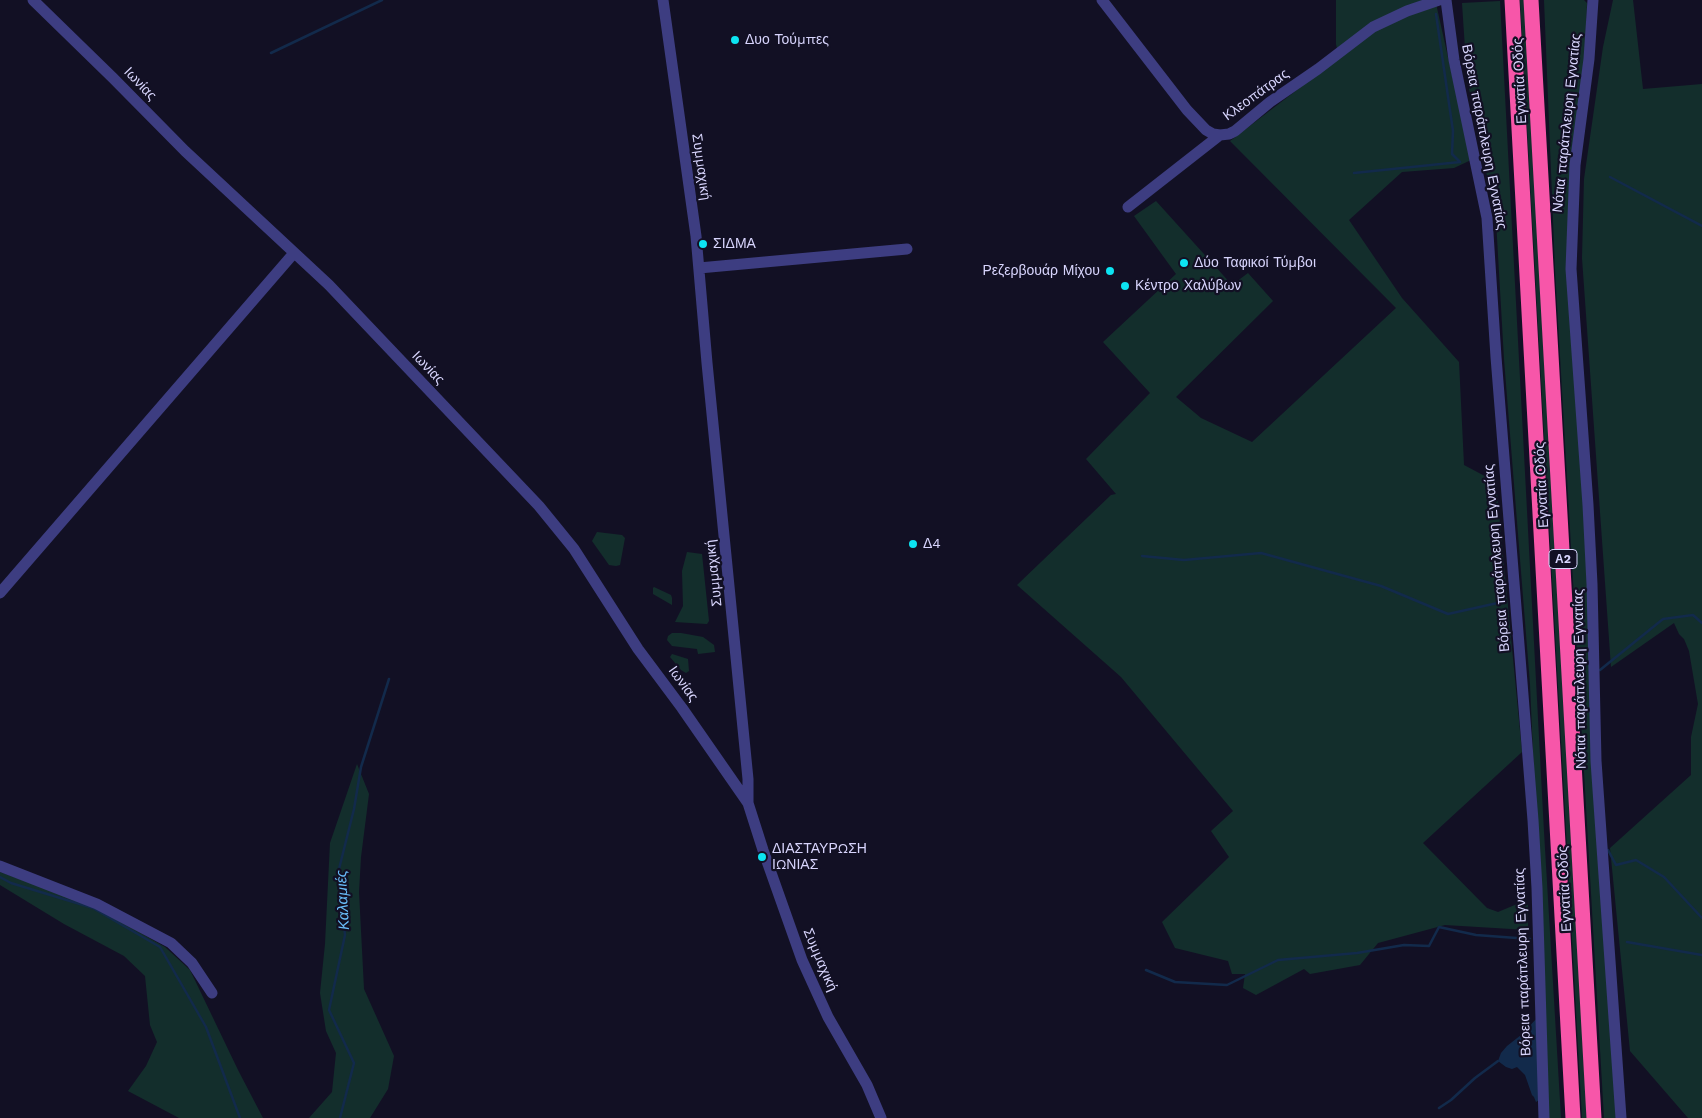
<!DOCTYPE html>
<meta charset="utf-8">
<style>
body{margin:0}
canvas{display:block;background:#121024}
</style>
<canvas width="1702" height="1118"></canvas>
<script>
const context = document.querySelector('canvas').getContext('2d');
context.lineJoin = 'round';
function fill(path, color) { context.fillStyle = color; context.fill(path, 'evenodd'); }
const poly = rows => new Path2D(rows.map(r => 'M' + r).join(''));
function stroke(path, color, width, dash) { context.strokeStyle = color; context.lineWidth = width; context.lineCap = dash ? 'butt' : 'round'; context.setLineDash(dash || []); context.stroke(path); }
function label(font, color, halo, rows, align = 'center') {
  context.font = font + ' "Work Sans",sans-serif'; context.lineWidth = 4.5; context.setLineDash([]); context.textBaseline = 'middle'; context.strokeStyle = halo; context.fillStyle = color; for (const [text, x, y, turn = 0] of rows) {
    context.save(); context.translate(x, y); context.rotate((+turn || 0) * Math.PI / 180); context.textAlign = isNaN(turn) ? turn : align; if (halo) context.strokeText(text, 0, 0); context.fillText(text, 0, 0); context.restore();
  }
}
const green = poly([
 [1336,0,1436,0,1437,8,1471,160,1454,168,1402,172,1349,220,1402,298,1459,362,1464,465,1496,482,1522,752,1423,843,1487,908,1498,912,1522,902,1528,905,1528,930,1445,925,1378,943,1360,965,1310,974,1304,969,1256,995,1243,988,1245,974,1232,974,1228,961,1175,948,1162,922,1229,857,1211,831,1233,811,1121,677,1017,585,1111,495,1116,494,1086,459,1150,393,1103,342,1176,274,1134,216,1156,201,1232,285,1248,273,1273,301,1176,397,1201,418,1252,442,1396,308,1230,141,1339,58,1336,44],
 [1520,0,1524,0,1587,1118,1582,1118],
 [1544,0,1584,0,1587,3,1585,66,1570,292,1590,594,1618,1118,1604,1118,1555,269],
 [1613,0,1633,0,1643,89,1702,84,1702,1118,1688,1118,1630,1051,1610,848,1691,775,1691,737,1698,704,1689,651,1684,639,1679,634,1674,623,1611,667,1582,258,1584,179,1603,47],
 [1500,1,1544,832,1561,1118,1549,1118,1530,684,1504,359,1496,220,1467,79,1462,3],
 [597,532,622,535,625,538,620,565,616,566,609,565,592,541],
 [687,552,702,554,709,621,707,624,675,622,683,606,682,571],
 [654,587,671,595,672,598,672,605,653,594,653,588],
 [672,633,681,633,703,637,714,645,715,652,698,654,697,649,672,646,667,640,668,636],
 [672,654,688,659,689,671,686,673,681,670,670,657],
 [357,764,369,794,361,857,359,892,364,989,394,1056,388,1089,370,1118,309,1118,332,1092,336,1053,326,1031,320,993,325,944,330,843],
 [0,872,91,905,165,947,190,970,238,1070,263,1118,179,1118,128,1091,146,1066,157,1042,150,1025,145,976,124,956,64,924,0,885]
]);
const water = poly([
 [1538,1017,1539,1100,1536,1102,1534,1097,1532,1095,1525,1075,1517,1067,1512,1069,1506,1067,1498,1061,1501,1053,1507,1046,1521,1035]
]);
const stream = poly([
 [1436,14,1453,131,1452,154,1460,162],
 [271,53,382,0],
 [1354,173,1460,162],
 [1610,177,1702,226],
 [1142,556,1184,560,1261,553,1381,586,1448,614,1502,602],
 [1600,670,1663,619,1693,615,1702,623],
 [1608,850,1616,865,1636,860,1664,877,1702,918],
 [0,877,11,883,93,908,160,947,206,1027,240,1118],
 [1627,942,1702,955],
 [1146,970,1175,982,1227,985,1278,960,1357,953,1404,945,1429,946,1439,927,1476,935,1530,939],
 [1439,1108,1451,1100,1475,1078,1498,1061],
 [340,1118,354,1063,329,1010,345,935,339,869,354,809,361,767,389,679]
]);
const minor = poly([
 [33,0,113,78,185,151,329,285,539,506,574,549,638,649,682,708,748,803],
 [663,0,696,236,707,363,748,779,748,803,763,850,802,960,828,1017,867,1085,881,1118],
 [1102,0,1187,110,1206,130,1213,134,1220,135,1229,134,1235,131,1270,102,1318,69,1373,27,1407,11,1439,0],
 [1446,0,1454,60,1487,218,1496,357,1533,820,1537,888,1544,1118],
 [1593,0,1589,59,1575,165,1571,269,1588,505,1592,584,1596,761,1621,1118],
 [1128,207,1220,135],
 [699,268,907,249],
 [0,593,294,253],
 [0,866,97,904,171,943,192,963,212,993]
]);
const highway = poly([
 [1512,0,1573,1118],
 [1531,0,1594,1118]
]);
const markers = [
 [735,40,5,"#0ce4f2"],
 [703,244,5,"#0ce4f2"],
 [1184,263,5,"#0ce4f2"],
 [1110,271,5,"#0ce4f2"],
 [1125,286,5,"#0ce4f2"],
 [913,544,5,"#0ce4f2"],
 [762,857,5,"#0ce4f2"]
];
const shields = [
 [1563,559,28]
];
const shieldNames = [
 ["Α2",1563,559]
];
const poiNames = [
 ["Δυο Τούμπες",745,40],
 ["ΣΙΔΜΑ",713,244],
 ["Δύο Ταφικοί Τύμβοι",1194,263],
 ["Ρεζερβουάρ Μίχου",1100,271,"right"],
 ["Κέντρο Χαλύβων",1135,286],
 ["Δ4",923,544],
 ["ΔΙΑΣΤΑΥΡΩΣΗ",772,849],
 ["ΙΩΝΙΑΣ",772,865]
];
const streetNames = [
 ["Εγνατία Οδός",1520,81,-93],
 ["Ιωνίας",140,84,46],
 ["Κλεοπάτρας",1256,95,-36],
 ["Νότια παράπλευρη Εγνατίας",1567,123,-84],
 ["Βόρεια παράπλευρη Εγνατίας",1484,137,79],
 ["Συμμαχική",701,167,82],
 ["Ιωνίας",428,368,46],
 ["Εγνατία Οδός",1542,485,-93],
 ["Βόρεια παράπλευρη Εγνατίας",1497,558,-95],
 ["Συμμαχική",714,573,-96],
 ["Νότια παράπλευρη Εγνατίας",1580,679,-91],
 ["Ιωνίας",683,684,54],
 ["Εγνατία Οδός",1565,889,-93],
 ["Συμμαχική",820,960,67],
 ["Βόρεια παράπλευρη Εγνατίας",1523,962,-92]
];
const waterNames = [
 ["Καλαμιές",343,900,-93]
];
fill(green, '#132e2c');
fill(water, '#122a4b');
stroke(stream, '#122a4b', 2.5);
stroke(minor, '#3d3d81', 11);
stroke(highway, '#f756a9', 15);
for (const [x, y, r, color] of markers) { const dot = new Path2D(); dot.arc(x, y, r, 0, 2 * Math.PI); context.fillStyle = color; context.fill(dot); stroke(dot, '#121024', 2); }
for (const [x, y, w] of shields) { const box = new Path2D(); box.roundRect(x - w / 2, y - 9.5, w, 19, 4); context.fillStyle = '#121024'; context.fill(box); stroke(box, '#d8d5fd', 1); }
label('bold 12px', '#d8d5fd', null, shieldNames);
label('14px', '#d8d5fd', '#121024', poiNames, 'left');
label('14px', '#d8d5fd', '#121024', streetNames);
label('italic 15px', '#68bbf8', '#121024', waterNames);
</script>
